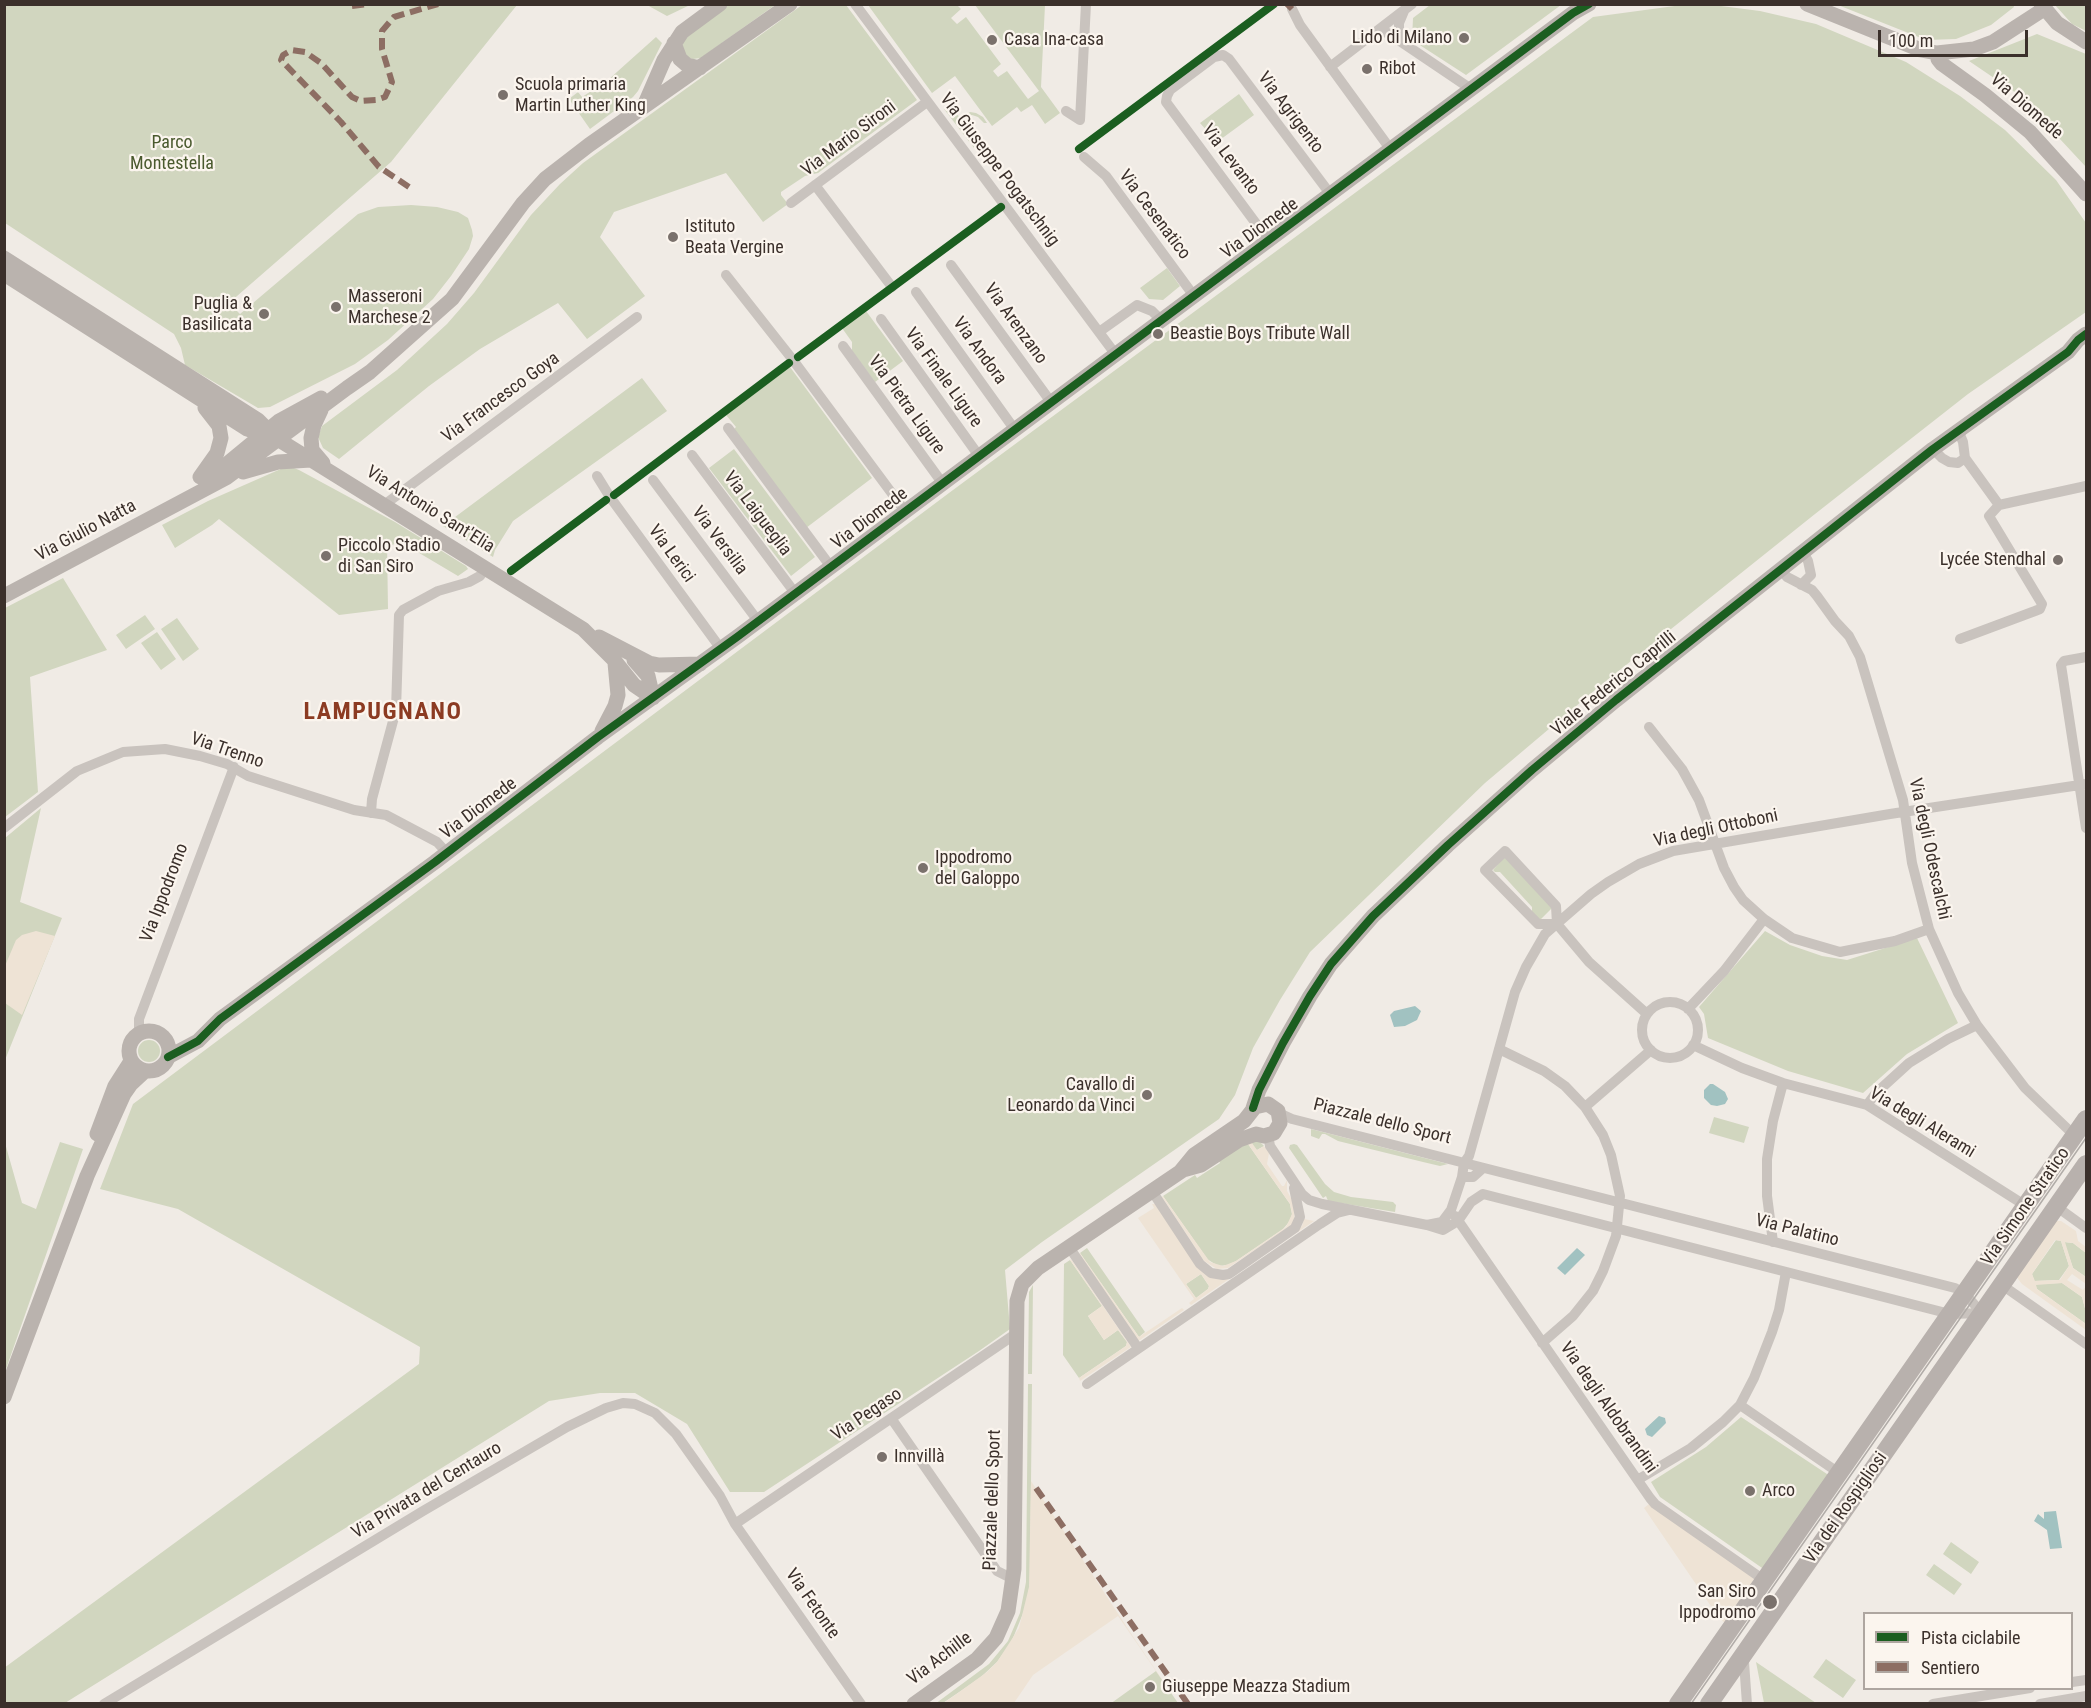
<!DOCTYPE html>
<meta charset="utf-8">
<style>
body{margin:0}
#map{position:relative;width:2091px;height:1708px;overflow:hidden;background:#f0ebe5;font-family:"Roboto Condensed",sans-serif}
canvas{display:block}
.frame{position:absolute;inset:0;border:6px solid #3b302b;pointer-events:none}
.legend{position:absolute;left:1863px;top:1612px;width:210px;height:78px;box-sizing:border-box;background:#fbf5ee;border:2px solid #aea6a0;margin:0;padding:8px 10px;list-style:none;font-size:18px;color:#3b302b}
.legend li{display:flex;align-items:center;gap:12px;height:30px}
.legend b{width:30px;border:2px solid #aea6a0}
.scale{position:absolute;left:1878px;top:30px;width:150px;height:27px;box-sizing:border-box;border:3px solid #3b302b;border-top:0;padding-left:8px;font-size:18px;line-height:21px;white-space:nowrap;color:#3b302b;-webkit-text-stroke:4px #fbf5ee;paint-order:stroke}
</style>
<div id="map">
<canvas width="2091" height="1708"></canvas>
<div class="frame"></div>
<ul class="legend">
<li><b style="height:8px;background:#1b5e20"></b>Pista ciclabile</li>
<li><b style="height:8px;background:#8d6e63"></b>Sentiero</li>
</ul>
<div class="scale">100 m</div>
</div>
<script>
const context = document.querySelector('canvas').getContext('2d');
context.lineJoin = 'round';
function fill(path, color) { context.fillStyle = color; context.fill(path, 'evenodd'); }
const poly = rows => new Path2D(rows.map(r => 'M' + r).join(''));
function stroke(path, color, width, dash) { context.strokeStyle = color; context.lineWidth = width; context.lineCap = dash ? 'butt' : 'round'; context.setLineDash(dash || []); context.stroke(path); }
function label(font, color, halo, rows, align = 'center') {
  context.font = font + ' "Roboto Condensed",sans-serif'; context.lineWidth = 4.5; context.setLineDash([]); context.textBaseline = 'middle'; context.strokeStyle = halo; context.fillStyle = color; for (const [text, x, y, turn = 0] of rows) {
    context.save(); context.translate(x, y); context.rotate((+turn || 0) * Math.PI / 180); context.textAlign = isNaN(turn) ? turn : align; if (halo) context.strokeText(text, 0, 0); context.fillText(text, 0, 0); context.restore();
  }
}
const green = poly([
 [5,4,517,5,391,162,229,303,240,314,358,214,378,207,411,205,437,207,458,212,468,218,472,230,473,236,469,249,451,276,433,299,388,340,355,364,270,407,258,408,185,365,181,348,174,334,5,223],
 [2013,4,2014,7,1991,25,1956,39,1926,40,1838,5],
 [647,5,690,4,690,5,667,16],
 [727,5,775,5,701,58,693,59,687,57,684,54,682,41],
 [802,5,846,5,917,100,818,173,805,176,781,192,781,195,788,204,763,222,726,173,614,212,600,237,645,296,587,339,558,303,480,349,429,386,339,459,323,448,318,437,322,426,397,370,447,324,474,293,531,215,560,184,583,163],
 [868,5,957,5,961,9,951,18,957,24,966,17,1001,64,993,71,998,77,1007,71,1028,99,1039,91,975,5,1045,5,1041,87,1060,113,1045,124,1032,105,1021,112,1017,107,992,126,955,76,932,93],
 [1430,5,1430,4,1561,5,1466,75,1412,40,1413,18],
 [1682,5,1721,6,1760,11,1816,24,1906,62,1960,96,2005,130,2056,180,2086,223,2086,312,1968,394,1815,514,1601,685,1485,783,1310,952,1280,1000,1253,1048,1235,1095,1219,1119,1042,1242,1005,1270,1010,1329,979,1351,764,1492,730,1492,687,1424,635,1393,600,1393,549,1401,65,1703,5,1703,4,1668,419,1364,420,1347,178,1209,100,1189,133,1104,953,490,1593,17],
 [2055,5,2086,5,2086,31,2072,24],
 [2037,34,2086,54,2086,167,2019,95,1969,61],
 [656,37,662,43,638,91,633,97,590,129,569,99,578,92,582,97,608,80],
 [1239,94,1254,115,1217,142,1200,123],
 [952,108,961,119,970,112,976,113,983,117,987,123,984,123,978,117,972,115,966,117,962,121,962,131,967,137,973,139,974,148,944,109],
 [1167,268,1180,286,1163,300,1149,299,1140,288],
 [866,311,903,361,875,382,852,351,852,342,842,328],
 [790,367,872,478,806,528,733,430,736,427,726,415],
 [642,378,667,411,513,521,495,550,493,557,443,526],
 [734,449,815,557,791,576,709,468],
 [283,468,294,468,299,470,395,522,466,566,468,569,458,576,399,541,391,546,387,543,388,609,339,615,219,519,212,525,175,548,162,525,208,501],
 [63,578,107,650,30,677,38,792,5,817,5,608],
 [145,615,155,629,126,649,116,635],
 [177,618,199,649,183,661,161,629],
 [157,632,176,659,161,670,141,643],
 [41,808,20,902,62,918,5,1060,5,838],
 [1506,855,1552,908,1540,920,1532,913,1532,907,1500,872,1495,872,1493,870],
 [1765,931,1790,945,1822,956,1847,960,1917,938,1958,1023,1907,1054,1863,1093,1788,1071,1708,1038,1704,1014,1699,1007],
 '138 1051a11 11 0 1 1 22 0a11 11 0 1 1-22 0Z',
 [1714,1117,1749,1127,1744,1143,1709,1133],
 [1311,1129,1448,1164,1440,1166,1423,1162,1338,1141,1325,1134,1322,1134,1319,1139,1311,1136],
 [60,1142,83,1149,5,1372,5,1143,22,1203,36,1209],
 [1242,1142,1260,1142,1264,1146,1257,1150,1248,1144,1290,1204,1292,1214,1290,1221,1283,1229,1236,1261,1228,1265,1218,1266,1207,1259,1163,1196,1195,1175,1197,1178,1206,1172,1220,1163,1218,1159],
 [1294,1144,1297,1145,1325,1184,1334,1192,1351,1197,1393,1202,1396,1205,1395,1212,1328,1201,1326,1196,1323,1198,1289,1148,1290,1145],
 [2056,1240,2061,1241,2069,1266,2059,1280,2034,1281,2032,1274],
 [2064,1242,2073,1243,2086,1253,2086,1277,2073,1268],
 [1087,1248,1145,1332,1139,1337,1080,1253],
 [1070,1260,1102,1306,1088,1316,1104,1340,1118,1330,1127,1342,1126,1346,1079,1378,1063,1355,1064,1264],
 [1201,1274,1209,1286,1208,1289,1196,1298,1186,1284],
 [2062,1283,2082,1297,2086,1312,2086,1324,2037,1289,2035,1284],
 [1033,1285,1032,1374,1028,1374,1029,1292],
 [1028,1384,1032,1384,1030,1583,1026,1606,1011,1643,997,1662,980,1678,943,1703,935,1704,989,1664,1008,1641,1020,1613,1026,1582],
 [1741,1417,1830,1476,1765,1570,1660,1497,1651,1482,1706,1447],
 [1951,1542,1979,1562,1971,1574,1943,1554],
 [1934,1564,1962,1584,1954,1595,1926,1575],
 [1826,1659,1856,1680,1843,1698,1813,1677],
 [1756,1662,1816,1703,1764,1703],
 [1156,1671,1178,1703,1110,1704]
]);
const plaza = poly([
 [36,931,55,936,22,1015,5,1003,5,966,16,940,22,935],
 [1252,1143,1257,1150,1264,1146,1269,1153,1267,1164,1282,1186,1284,1186,1287,1180,1287,1191,1295,1205,1294,1221,1292,1225,1228,1268,1217,1269,1204,1261,1162,1197,1163,1196,1210,1262,1223,1266,1236,1261,1286,1227,1292,1214,1290,1204,1248,1144],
 [1152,1204,1156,1204,1214,1278,1302,1226,1304,1219,1314,1221,1191,1305,1189,1303,1194,1299,1138,1218,1154,1208],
 [1201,1274,1209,1286,1208,1289,1196,1298,1186,1284],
 [2055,1221,2061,1221,2076,1231,2078,1241,2086,1247,2086,1253,2073,1243,2065,1242,2073,1268,2086,1277,2086,1284,2072,1274,2067,1280,2083,1290,2086,1286,2086,1312,2082,1297,2062,1283,2036,1285,2037,1289,2086,1324,2086,1330,2022,1284,2018,1279,2017,1275],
 [2055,1240,2061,1241,2069,1266,2060,1280,2035,1281,2032,1274],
 [1080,1253,1139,1337,1182,1308,1184,1310,1140,1340,1137,1340,1079,1254],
 [1071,1259,1131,1347,1080,1381,1079,1378,1126,1346,1127,1342,1118,1330,1104,1340,1088,1316,1102,1306,1070,1260],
 [1031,1481,1136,1641,1178,1703,1118,1616,1033,1675,1014,1703,944,1703,987,1672,997,1662,1019,1628,1029,1587],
 [1649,1504,1758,1580,1725,1623,1719,1618,1644,1508]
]);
const water = poly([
 [1415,1006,1421,1011,1417,1020,1405,1026,1394,1027,1390,1015,1394,1011],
 [1710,1084,1713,1084,1725,1092,1728,1099,1725,1104,1717,1106,1711,1105,1704,1098,1704,1090],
 [1577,1248,1585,1255,1565,1275,1557,1268],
 [1659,1416,1665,1418,1666,1423,1652,1437,1647,1435,1645,1429],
 [2056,1511,2062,1548,2050,1549,2047,1530,2034,1521,2038,1514,2044,1519,2044,1512]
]);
const street = poly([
 [855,4,1116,355],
 [1292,9,1300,25,1391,150],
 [1404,11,1399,23,1399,29,1404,44],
 [1378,31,1388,33,1471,89],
 [1330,67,1412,4],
 [1066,111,1080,120,1086,4],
 [1084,157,1106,176,1194,296],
 [815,185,892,287],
 [791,203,927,102],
 [1269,241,1166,102,1167,96,1170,90,1214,57,1223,55,1229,59,1331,195],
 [951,265,1051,402],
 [726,275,793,360,905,511],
 [916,292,1015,430],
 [881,319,979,456],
 [1099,332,1137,305,1152,311,1161,320],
 [843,346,943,484],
 [728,428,831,567],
 [1958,430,1963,442,1965,458,1999,505],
 [1933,449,1942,458,1949,462,1958,463,1965,458],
 [692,455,795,593],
 [597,476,610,497,721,649],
 [653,480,758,621],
 [384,505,637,317],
 [1999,505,2086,486],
 [1781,570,1787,577,1812,590,1817,596,1835,621,1849,636,1860,657,1903,800,1912,863,1929,929,1958,993,1977,1025,2025,1088,2075,1136],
 [1801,585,1811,575,1808,561,1803,552],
 [1960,639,2035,611,2040,609,2042,604,1989,516,1999,505],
 [2086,657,2064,661,2061,665,2086,828],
 [1649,727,1682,769,1699,800,1724,868,1734,887,1743,900,1764,919,1792,938,1840,952,1895,941,1929,929],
 [371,813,372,799,396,710,399,615,403,610,438,591,469,582,480,576,486,568],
 [4,828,77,771,123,752,165,749,200,756,227,764,248,776,354,810,386,815,437,842,447,853],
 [1557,924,1538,924,1485,870,1505,851,1556,906,1557,924,1589,962,1647,1014],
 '1642 1030a28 28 0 1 1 56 0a28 28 0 1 1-56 0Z',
 [1688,1009,1724,971,1764,919],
 [139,1033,139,1019,234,767],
 [1693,1045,1742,1068,1783,1083,1867,1105,2026,1206],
 [1499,1049,1544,1071,1565,1086,1585,1107,1603,1135,1611,1155,1620,1196,1616,1236,1603,1271,1593,1291,1573,1316,1542,1343],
 [1867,1105,1876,1093,1909,1063,1948,1039,1977,1025],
 [1585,1107,1651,1050],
 [1279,1113,1292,1119,1955,1288,1965,1294,1982,1313],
 [1268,1135,1270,1146,1302,1194,1309,1200,1322,1204,1427,1225,1443,1230,1458,1221,1471,1202,1483,1194,1950,1314,1982,1313],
 [1462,1177,1473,1177,1483,1168],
 [1152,1191,1200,1264,1211,1273,1223,1275,1229,1274,1295,1228,1300,1217,1294,1188],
 [2057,1207,2086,1228],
 [1455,1216,1650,1498,1655,1504,1764,1580],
 [1427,1225,1442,1222,1451,1210,1462,1177,1464,1163,1469,1156,1515,992,1526,967,1545,934,1591,894,1608,882,1639,864,1673,851,1890,814,2086,784],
 [1773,1242,1767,1196,1767,1159,1773,1121,1783,1083],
 [1069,1247,1138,1348],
 [2002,1285,2086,1344],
 [1087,1384,1320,1224,1337,1213,1349,1210],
 [1740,1405,1839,1473],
 [891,1418,997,1571,1013,1579],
 [1639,1479,1691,1448,1723,1422,1740,1405,1754,1378,1772,1332,1779,1310,1786,1272],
 [735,1524,1017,1333],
 [1746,1656,1744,1662,1747,1704],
 [2072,1682,2086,1680],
 [104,1704,423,1511,567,1427,606,1408,623,1403,635,1404,655,1413,676,1434,720,1496,735,1524,861,1704],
 [1933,1704,2030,1688],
 [2040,1704,2086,1696]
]);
const secondary = poly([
 [1807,4,1921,50,1937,53,1974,49,1993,42,2044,9],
 [2041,4,2057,23,2086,42],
 [674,43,680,59,687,65,700,68],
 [1937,53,1938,59,1942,64,1985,95,2030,132,2086,194],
 [644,106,664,60,682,32,720,4],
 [4,258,258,420,274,436],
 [4,274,247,429,279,440,583,629,614,660,634,685,653,698],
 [321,410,314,425,311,438,312,450,323,463],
 [243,472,278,462,311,460],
 [200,477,217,453,221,438,219,426,205,408],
 [205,482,279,421,321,398],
 [4,596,226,478,347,388,370,372,452,299,523,203,545,179,589,145,790,4],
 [599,637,649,663,659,665,700,664],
 [634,660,648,676,653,698],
 [602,731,615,706,618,695,615,663],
 '129 1051a20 20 0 1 1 40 0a20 20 0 1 1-40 0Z',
 [168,1057,198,1041,220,1019,435,862,598,737,737,637,1573,13,1589,4],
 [1253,1108,1259,1090,1283,1043,1310,996,1331,964,1373,916,1448,845,1532,770,1616,700,1933,449,2068,352,2078,340,2086,334],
 [97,1134,115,1086,131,1061],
 [4,1397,87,1176,124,1094,131,1084,145,1071],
 [914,1704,977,1659,996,1638,1008,1611,1014,1569,1017,1301,1022,1284,1038,1268,1183,1170,1201,1165,1239,1140,1256,1134,1264,1136,1274,1133,1280,1123,1278,1111,1268,1104,1255,1107,1244,1121,1194,1155,1180,1172]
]);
const primary = poly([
 [1678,1704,2086,1119],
 [1709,1704,2086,1164]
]);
const tram = poly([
 [1691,1704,2086,1138]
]);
const quiet = poly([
 [1287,4,1292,9],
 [352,6,369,4],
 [409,187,379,167,341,122,281,60,283,55,292,50,305,52,321,63,352,97,361,101,376,100,385,97,392,82,382,49,382,31,394,17,438,4],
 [1036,1488,1188,1704]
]);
const cycleway = poly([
 [1079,149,1274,4],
 [798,357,1001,207],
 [614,495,789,363],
 [511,571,606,500],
 [168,1057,198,1041,220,1019,435,862,598,737,737,637,1573,13,1589,4],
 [1253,1108,1259,1090,1283,1043,1310,996,1331,964,1373,916,1448,845,1532,770,1616,700,1933,449,2068,352,2078,340,2086,334]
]);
const markers = [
 [1464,38,6,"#7a716c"],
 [992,40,6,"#7a716c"],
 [1367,69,6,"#7a716c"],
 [503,95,6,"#7a716c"],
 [673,237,6,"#7a716c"],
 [336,307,6,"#7a716c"],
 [264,314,6,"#7a716c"],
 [1158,334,6,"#7a716c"],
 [326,556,6,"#7a716c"],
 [2058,560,6,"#7a716c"],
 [923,868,6,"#7a716c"],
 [1147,1095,6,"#7a716c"],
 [882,1457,6,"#7a716c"],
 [1750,1491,6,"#7a716c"],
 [1770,1602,8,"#7a716c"],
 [1150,1687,6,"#7a716c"]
];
const poiNames = [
 ["Lido di Milano",1452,38,"right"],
 ["Casa Ina-casa",1004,40],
 ["Ribot",1379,69],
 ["Scuola primaria",515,85],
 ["Martin Luther King",515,106],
 ["Istituto",685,227],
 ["Beata Vergine",685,248],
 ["Masseroni",348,297],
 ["Marchese 2",348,318],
 ["Puglia &",252,304,"right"],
 ["Basilicata",252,325,"right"],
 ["Beastie Boys Tribute Wall",1170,334],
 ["Piccolo Stadio",338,546],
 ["di San Siro",338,567],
 ["Lycée Stendhal",2046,560,"right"],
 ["Ippodromo",935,858],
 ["del Galoppo",935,879],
 ["Cavallo di",1135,1085,"right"],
 ["Leonardo da Vinci",1135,1106,"right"],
 ["Innvillà",894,1457],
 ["Arco",1762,1491],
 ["San Siro",1756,1592,"right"],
 ["Ippodromo",1756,1613,"right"],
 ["Giuseppe Meazza Stadium",1162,1687]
];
const streetNames = [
 ["Via Diomede",2026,107,41],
 ["Via Agrigento",1290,113,53],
 ["Via Mario Sironi",849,139,-37],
 ["Via Levanto",1230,160,53],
 ["Via Giuseppe Pogatschnig",999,170,53],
 ["Via Cesenatico",1154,215,53],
 ["Via Diomede",1260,229,-36],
 ["Via Arenzano",1015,324,54],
 ["Via Andora",979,351,54],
 ["Via Finale Ligure",943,378,54],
 ["Via Francesco Goya",501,398,-36],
 ["Via Pietra Ligure",906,405,54],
 ["Via Antonio Sant'Elia",430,510,32],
 ["Via Laigueglia",757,514,53],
 ["Via Diomede",870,519,-37],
 ["Via Giulio Natta",86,531,-28],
 ["Via Versilia",719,541,53],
 ["Via Lerici",671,554,54],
 ["Viale Federico Caprilli",1614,684,-39],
 ["Via Trenno",227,751,19],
 ["Via Diomede",479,809,-37],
 ["Via degli Ottoboni",1716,829,-12],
 ["Via degli Odescalchi",1929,849,78],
 ["Via Ippodromo",165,893,-69],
 ["Piazzale dello Sport",1382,1122,14],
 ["Via degli Alerami",1922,1123,31],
 ["Via Simone Stratico",2026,1207,-55],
 ["Via Palatino",1797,1231,14],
 ["Via degli Aldobrandini",1608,1408,55],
 ["Via Pegaso",867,1415,-34],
 ["Via Privata del Centauro",427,1491,-31],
 ["Piazzale dello Sport",993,1500,-88],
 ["Via dei Rospigliosi",1846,1508,-55],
 ["Via Fetonte",812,1604,55],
 ["Via Achille",940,1659,-37]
];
const parkNames = [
 ["Parco",172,143],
 ["Montestella",172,164]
];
const districtNames = [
 ["LAMPUGNANO",383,713]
];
fill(green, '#d1d6bf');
fill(plaza, '#eee3d5');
fill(water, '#a1c2c1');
stroke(street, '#c9c3be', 10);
stroke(secondary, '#bab3ae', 15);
stroke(primary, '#b8b1ad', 18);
stroke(tram, '#b1aca8', 1.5);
stroke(quiet, '#8d6e63', 6, [12, 6]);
stroke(cycleway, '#1b5e20', 8);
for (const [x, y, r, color] of markers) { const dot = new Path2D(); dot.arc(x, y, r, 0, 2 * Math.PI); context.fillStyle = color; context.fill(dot); stroke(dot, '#fbf5ee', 2); }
label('18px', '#3b302b', '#fbf5ee', poiNames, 'left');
label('18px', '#3b302b', '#fbf5ee', streetNames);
label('18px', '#4a5a2e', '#fbf5ee', parkNames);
context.letterSpacing = '1.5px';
label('bold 24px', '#8c3b22', '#fbf5ee', districtNames);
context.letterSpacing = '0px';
</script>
